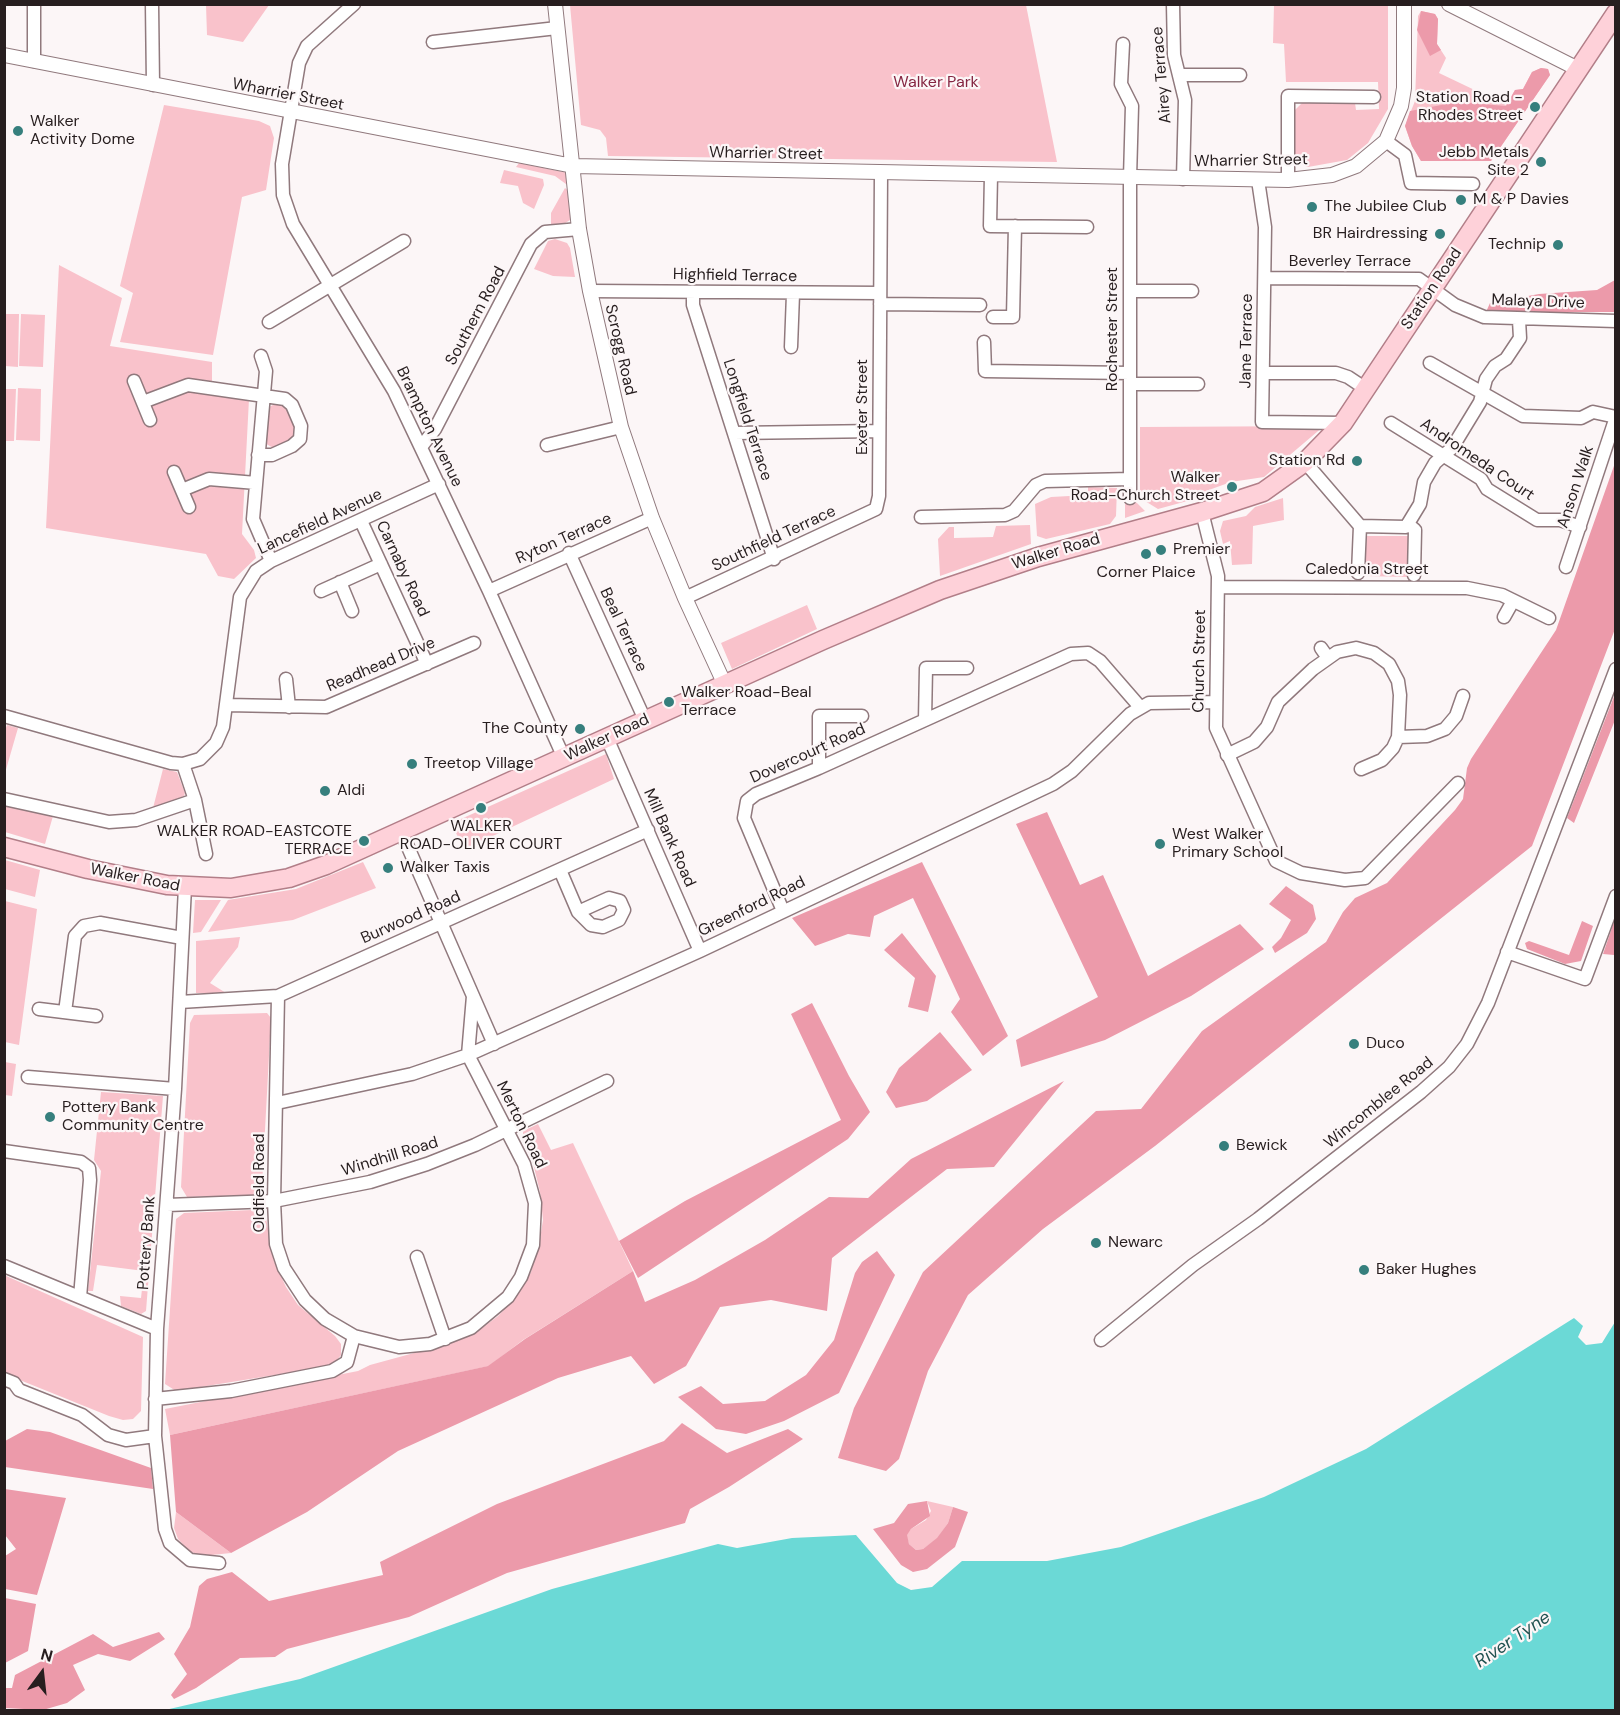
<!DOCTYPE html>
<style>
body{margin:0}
#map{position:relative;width:1620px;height:1715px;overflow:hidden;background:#fcf6f7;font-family:"DM Sans",sans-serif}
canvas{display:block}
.frame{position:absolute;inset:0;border:6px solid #271e1f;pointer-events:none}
.north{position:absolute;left:12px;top:1643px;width:60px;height:60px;-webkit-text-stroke:4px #fcf6f7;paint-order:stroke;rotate:15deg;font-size:16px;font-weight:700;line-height:24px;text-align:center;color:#271e1f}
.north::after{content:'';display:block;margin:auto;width:21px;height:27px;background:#271e1f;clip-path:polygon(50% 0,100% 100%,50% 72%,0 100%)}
</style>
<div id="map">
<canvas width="1620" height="1715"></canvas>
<div class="frame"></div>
<div class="north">N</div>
</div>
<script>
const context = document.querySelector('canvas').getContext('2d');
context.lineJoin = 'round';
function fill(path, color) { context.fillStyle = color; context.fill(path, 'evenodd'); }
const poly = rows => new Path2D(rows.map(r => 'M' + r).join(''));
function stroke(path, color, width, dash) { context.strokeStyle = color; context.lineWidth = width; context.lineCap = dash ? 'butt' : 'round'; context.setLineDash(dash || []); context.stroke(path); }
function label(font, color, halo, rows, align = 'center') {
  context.font = font + ' "DM Sans",sans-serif'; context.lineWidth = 4.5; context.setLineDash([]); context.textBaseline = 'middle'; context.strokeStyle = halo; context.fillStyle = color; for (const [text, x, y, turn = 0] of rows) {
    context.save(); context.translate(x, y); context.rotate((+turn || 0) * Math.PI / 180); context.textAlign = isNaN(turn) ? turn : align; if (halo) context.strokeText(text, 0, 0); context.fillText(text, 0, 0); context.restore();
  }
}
const green = poly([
 [206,5,206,4,269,5,243,42,207,35],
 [570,5,1026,5,1057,162,608,156,606,138,600,130,581,125],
 [1274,5,1388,5,1388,109,1368,143,1347,160,1308,167,1298,163,1292,155,1295,110,1303,102,1355,103,1356,110,1379,109,1378,82,1286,82,1284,44,1273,43],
 [1421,11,1435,14,1438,19,1437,44,1446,58,1439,73,1506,105,1515,90,1523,89,1532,72,1541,68,1548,69,1550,75,1491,161,1421,161,1412,146,1405,126,1415,101,1418,16],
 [164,105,259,121,270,126,274,138,266,190,242,197,213,355,120,342,133,293,120,286],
 [519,163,568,173,570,187,555,176,516,167],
 [504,170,543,179,544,185,534,209,523,203,518,186,500,183],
 [565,188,570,192,573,212,570,220,562,225,551,225,551,213],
 [555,239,567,243,570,248,575,277,553,276,534,269,548,241],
 [59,265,122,298,110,346,212,362,212,394,249,399,242,534,254,550,256,558,234,579,218,576,206,554,46,528],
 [5,314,19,314,18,367,5,366],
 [21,314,45,315,43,367,19,366],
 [18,388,41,389,40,441,16,440],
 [5,389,16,389,14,441,5,441],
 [277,403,287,408,296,427,295,433,291,439,273,448,265,443,269,407],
 [1324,426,1264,477,1231,482,1206,491,1191,500,1158,509,1140,498,1140,427],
 [1088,487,1117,488,1116,516,1110,524,1046,539,1037,536,1035,504,1051,497,1088,495],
 [1283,498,1284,520,1253,526,1252,564,1232,565,1230,541,1223,544,1220,531,1223,521,1246,516,1255,507],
 [1125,501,1135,501,1145,511,1125,518],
 [1030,525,1031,544,940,576,938,539,949,527,954,527,954,538,993,537,996,526],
 [1366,536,1409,536,1408,577,1365,576],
 [807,605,817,629,732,669,721,643],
 [7,725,18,728,5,773,4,733],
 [606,754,614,779,463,850,452,823],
 [163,769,177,772,185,793,184,796,153,808],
 [4,803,53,816,45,844,5,832],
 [5,860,40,870,35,897,5,889],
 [363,862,376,888,293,920,208,932,228,900,296,889],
 [195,900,221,900,201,932,193,933],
 [5,901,37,909,19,1045,5,1042],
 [240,937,238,947,210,983,226,993,196,993,196,941],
 [267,1013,271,1018,262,1186,256,1195,187,1197,181,1187,190,1023,194,1015],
 [5,1062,16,1064,12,1096,5,1095],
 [101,1092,163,1096,146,1311,141,1314,121,1306,120,1296,141,1298,144,1271,97,1265,93,1291,88,1291,101,1171,94,1160],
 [538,1124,551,1150,573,1143,633,1271,523,1340,489,1366,170,1435,165,1409,358,1371,370,1365,447,1344,478,1331,498,1316,515,1298,531,1272,539,1245,543,1220,540,1192,532,1159,523,1141,523,1131],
 [252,1210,261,1212,266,1218,274,1261,286,1287,298,1305,335,1336,341,1344,341,1355,335,1363,324,1367,176,1391,165,1384,176,1219,184,1213],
 [4,1275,143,1337,141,1411,133,1419,123,1420,109,1416,5,1374],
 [927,1501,953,1507,948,1523,937,1539,923,1549,916,1550,909,1544,906,1535,911,1529,926,1520,931,1511],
 [176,1512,231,1553,202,1556,189,1551,178,1539,174,1528]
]);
const forest = poly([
 [1421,11,1435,14,1438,19,1437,44,1441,50,1430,56,1417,30],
 [1541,68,1548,69,1550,75,1491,161,1421,161,1412,146,1405,126,1410,111,1457,102,1506,106,1515,90,1523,89,1532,72],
 [1615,280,1615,312,1486,312,1490,303,1539,294,1597,290],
 [1615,463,1615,629,1532,846,1155,1146,1043,1229,968,1295,928,1371,899,1459,886,1471,838,1458,854,1408,923,1272,1096,1111,1141,1109,1202,1031,1326,942,1343,912,1355,898,1387,883,1455,810,1463,799,1467,768,1471,759,1556,630],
 [1615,694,1615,720,1574,823,1567,818],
 [1047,812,1080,885,1103,875,1148,976,1240,924,1264,949,1191,996,1105,1040,1021,1067,1016,1040,1098,997,1016,824],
 [922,862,1008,1036,983,1056,951,1012,960,999,913,898,874,916,870,937,848,934,815,946,792,918],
 [1286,886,1313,905,1316,919,1307,933,1275,953,1272,947,1281,938,1291,920,1269,904],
 [1615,919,1615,952,1614,955,1603,954],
 [1582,921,1593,926,1581,961,1565,964,1527,949,1525,943,1529,941,1569,955],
 [902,933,936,976,928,1012,908,1007,915,978,884,950],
 [812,1003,849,1076,870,1112,848,1139,638,1278,619,1241,685,1201,841,1120,791,1014],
 [940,1032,972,1070,927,1101,896,1108,886,1092,899,1068],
 [1064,1081,994,1167,947,1169,832,1258,827,1311,771,1300,720,1307,686,1366,654,1384,631,1356,558,1378,398,1451,307,1512,231,1553,176,1512,170,1435,488,1366,525,1339,633,1271,645,1302,695,1280,765,1240,829,1197,868,1198,911,1159],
 [877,1251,895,1275,839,1393,784,1421,746,1434,716,1429,678,1397,701,1386,723,1404,765,1401,806,1375,834,1340,855,1273,862,1262],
 [682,1423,727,1453,788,1429,803,1439,729,1487,690,1509,685,1523,507,1573,409,1617,287,1649,275,1657,240,1658,196,1688,174,1699,171,1695,187,1674,174,1654,190,1627,199,1586,207,1579,232,1572,269,1601,383,1575,380,1562,497,1504,664,1441],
 [27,1429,50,1432,151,1468,153,1489,5,1467,5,1441],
 [5,1489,66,1498,37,1595,5,1589,5,1556,16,1549,5,1535],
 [927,1501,930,1516,911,1529,907,1535,909,1544,916,1550,923,1549,937,1538,948,1523,953,1507,968,1512,955,1547,927,1569,913,1572,901,1565,873,1529,894,1523,908,1504],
 [5,1598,36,1604,28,1651,5,1663],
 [159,1632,165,1639,130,1661,98,1654,73,1665,85,1690,67,1703,43,1710,5,1708,5,1688,12,1688,15,1675,93,1634,113,1647]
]);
const water = poly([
 [1574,1318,1583,1326,1578,1337,1586,1345,1602,1343,1615,1322,1615,1710,165,1710,300,1679,552,1589,718,1544,737,1548,792,1538,856,1535,897,1583,911,1590,932,1587,962,1561,1047,1561,1121,1547,1264,1497,1366,1449]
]);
const minor = poly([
 [152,4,153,85],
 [354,4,307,46,299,63,282,164,283,195,293,224,394,391,489,591,564,758],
 [1173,4,1174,55,1185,100,1183,179],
 [433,42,557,28],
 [1123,44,1121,84,1132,106,1130,178,1130,498],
 [34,61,34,4],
 [1180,75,1240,75],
 [1386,141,1405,155,1411,183,1473,184],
 [991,175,990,226,1087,227],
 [1258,180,1265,227,1262,422,1343,423],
 [1288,180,1288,96,1374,97],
 [1265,278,1419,279,1455,305,1484,317,1616,321],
 [590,291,880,293],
 [1130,291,1192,291],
 [693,292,693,305,774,559],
 [880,304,980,305],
 [993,317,1013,317,1015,226],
 [269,322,404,241],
 [984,342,985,371,1130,373],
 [791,347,793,294],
 [261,356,266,371,253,519,271,561],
 [1430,363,1523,416,1581,418,1593,412,1616,417],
 [1263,373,1336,373,1348,377,1366,389],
 [134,381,150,420],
 [1130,384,1198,384],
 [143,402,188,385,285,399,292,405,301,426,300,439,292,446,272,455,258,455],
 [1391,423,1481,479,1487,489,1537,520,1560,520,1580,527],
 [734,433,879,431],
 [547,445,621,427],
 [421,447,435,429,531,244,545,232,579,229],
 [1305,462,1360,526],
 [174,472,189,507],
 [182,490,209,479,256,483],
 [1202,512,1218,576,1216,728,1276,861,1301,873,1345,880,1365,878,1458,783],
 [921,517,1005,515,1014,511,1036,485,1045,481,1130,479],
 [361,521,427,664],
 [1408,524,1415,530,1414,575],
 [1360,526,1406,527,1420,504,1424,482,1435,463,1452,448,1480,402,1486,379,1495,366,1506,359,1520,338,1519,320],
 [569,553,645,720],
 [1566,567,1616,417],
 [1358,573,1360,526],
 [340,582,352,611],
 [1218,587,1467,588,1502,595,1549,618],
 [321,591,381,564],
 [489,591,652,518],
 [685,598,876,509,879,496,881,174],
 [1504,617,1513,601],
 [1321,648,1328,658],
 [286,679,289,707],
 [227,705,326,707,474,643],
 [4,716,171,763,183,764,200,759,216,743,223,727,240,597,256,571,271,561,439,484],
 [925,720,926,668,967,668],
 [1398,737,1427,736,1445,729,1456,716,1463,696],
 [607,738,700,951],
 [1227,755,1254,742,1267,727,1278,702,1313,669,1337,652,1356,648,1374,653,1389,664,1398,681,1400,695,1398,737,1393,748,1382,760,1361,769],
 [183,764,195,800,206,854],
 [819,768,819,716,862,716],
 [4,799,109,822,136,820,195,800],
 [401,831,494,1044],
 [560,870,578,912,591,925,603,927,619,920,624,910,620,901,609,898,578,912],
 [185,887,175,1089,157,1329,155,1436,165,1529,170,1543,190,1560,219,1563],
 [783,911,744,818,747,801,756,794,819,768,1071,654,1088,653,1100,661,1140,707],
 [1507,952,1585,979,1616,896],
 [278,996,274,1201,276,1244,284,1268,305,1300,325,1319,354,1336],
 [180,1002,278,996,648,830],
 [39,1009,96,1016],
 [65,1012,75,936,84,926,100,923,182,938],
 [28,1077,175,1089],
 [277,1103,412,1074,468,1055,700,951,1053,784,1072,771,1130,714,1149,703,1215,702],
 [4,1151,81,1162,89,1168,90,1180,80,1297],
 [167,1205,274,1201,370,1182,427,1164,475,1145,607,1081],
 [417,1257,445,1339],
 [4,1266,157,1329],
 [1101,1340,1193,1265,1258,1219,1421,1092,1449,1067,1467,1044,1488,1003,1616,669],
 [4,1379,14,1383,19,1390,82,1415,108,1435,126,1440,155,1436],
 [155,1399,231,1391,332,1371,347,1362,354,1336,399,1347,430,1344,471,1328,508,1297,521,1277,533,1245,535,1203,524,1164,468,1055,473,996]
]);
const tertiary = poly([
 [555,4,579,229,590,291,621,427,652,518,685,598,725,685],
 [1449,4,1576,68],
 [4,55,573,166,1288,180,1332,175,1356,166,1386,141,1401,106,1404,88,1404,4]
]);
const primary = poly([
 [4,847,88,869,167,885,231,888,289,878,326,865,823,640,940,590,1038,557,1202,512,1263,492,1305,462,1343,423,1616,13]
]);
const markers = [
 [1535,107,6,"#367f7d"],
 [18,131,6,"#367f7d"],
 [1541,162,6,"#367f7d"],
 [1461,200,6,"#367f7d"],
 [1312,207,6,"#367f7d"],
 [1440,234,6,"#367f7d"],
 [1558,245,6,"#367f7d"],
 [1357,461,6,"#367f7d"],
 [1232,487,6,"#367f7d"],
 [1161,550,6,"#367f7d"],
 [1146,554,6,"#367f7d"],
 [669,702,6,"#367f7d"],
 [580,729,6,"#367f7d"],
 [412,764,6,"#367f7d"],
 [325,791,6,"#367f7d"],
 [481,808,6,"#367f7d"],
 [364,841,6,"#367f7d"],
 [1160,844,6,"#367f7d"],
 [388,868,6,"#367f7d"],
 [1354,1044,6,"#367f7d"],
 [50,1117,6,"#367f7d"],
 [1224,1146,6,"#367f7d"],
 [1096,1243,6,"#367f7d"],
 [1364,1270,6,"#367f7d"]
];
const streetNames = [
 ["Airey Terrace",1162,75,-95],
 ["Wharrier Street",288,95,11],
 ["Wharrier Street",766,154,1],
 ["Wharrier Street",1251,161,-1],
 ["Beverley Terrace",1350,262],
 ["Highfield Terrace",735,276,1],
 ["Station Road",1432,289,-56],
 ["Malaya Drive",1538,302,2],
 ["Southern Road",476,316,-62],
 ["Rochester Street",1113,329,-90],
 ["Jane Terrace",1247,341,-89],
 ["Scrogg Road",620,350,77],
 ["Exeter Street",863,407,-90],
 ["Longfield Terrace",747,420,72],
 ["Brampton Avenue",429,427,64],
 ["Andromeda Court",1477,460,34],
 ["Anson Walk",1576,487,-72],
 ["Lancefield Avenue",320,522,-25],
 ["Ryton Terrace",564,539,-24],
 ["Southfield Terrace",774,539,-25],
 ["Walker Road",1056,552,-17],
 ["Carnaby Road",402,569,65],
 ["Caledonia Street",1367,570],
 ["Beal Terrace",623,630,65],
 ["Church Street",1200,661,-89],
 ["Readhead Drive",381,665,-23],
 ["Walker Road",607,738,-25],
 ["Dovercourt Road",808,754,-24],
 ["Mill Bank Road",669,838,66],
 ["Walker Road",135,878,11],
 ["Greenford Road",752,907,-26],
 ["Burwood Road",411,918,-24],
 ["Wincomblee Road",1379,1103,-39],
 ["Merton Road",521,1125,64],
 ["Windhill Road",390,1157,-17],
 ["Oldfield Road",260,1183,-90],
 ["Pottery Bank",147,1243,-86]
];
const parkNames = [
 ["Walker Park",936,83]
];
const poiNames = [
 ["Station Road -",1523,98,"right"],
 ["Rhodes Street",1523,116,"right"],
 ["Walker",30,122],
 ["Activity Dome",30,140],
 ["Jebb Metals",1529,153,"right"],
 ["Site 2",1529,171,"right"],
 ["M & P Davies",1473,200],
 ["The Jubilee Club",1324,207],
 ["BR Hairdressing",1428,234,"right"],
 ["Technip",1546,245,"right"],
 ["Station Rd",1345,461,"right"],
 ["Walker",1220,478,"right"],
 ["Road-Church Street",1220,496,"right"],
 ["Premier",1173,550],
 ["Corner Plaice",1146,573,"center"],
 ["Walker Road-Beal",681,693],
 ["Terrace",681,711],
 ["The County",568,729,"right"],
 ["Treetop Village",424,764],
 ["Aldi",337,791],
 ["WALKER",481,827,"center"],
 ["ROAD-OLIVER COURT",481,845,"center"],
 ["WALKER ROAD-EASTCOTE",352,832,"right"],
 ["TERRACE",352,850,"right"],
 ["West Walker",1172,835],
 ["Primary School",1172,853],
 ["Walker Taxis",400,868],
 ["Duco",1366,1044],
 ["Pottery Bank",62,1108],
 ["Community Centre",62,1126],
 ["Bewick",1236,1146],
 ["Newarc",1108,1243],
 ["Baker Hughes",1376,1270]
];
const waterNames = [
 ["River Tyne",1513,1640,-34]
];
fill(green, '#f9c2cb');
fill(forest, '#ec9aaa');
fill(water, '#6bd9d6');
stroke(minor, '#90797d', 15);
stroke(tertiary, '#90797d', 16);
stroke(primary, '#b27e88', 21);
stroke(minor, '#fff', 12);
stroke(tertiary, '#fff', 14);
stroke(primary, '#fed1d9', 18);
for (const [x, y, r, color] of markers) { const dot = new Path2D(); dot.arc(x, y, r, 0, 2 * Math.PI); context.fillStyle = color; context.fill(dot); stroke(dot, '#fcf6f7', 2); }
label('16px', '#271e1f', '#fcf6f7', streetNames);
label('16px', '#852642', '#fcf6f7', parkNames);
label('16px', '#271e1f', '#fcf6f7', poiNames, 'left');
label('italic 18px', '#215251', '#fcf6f7', waterNames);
</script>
